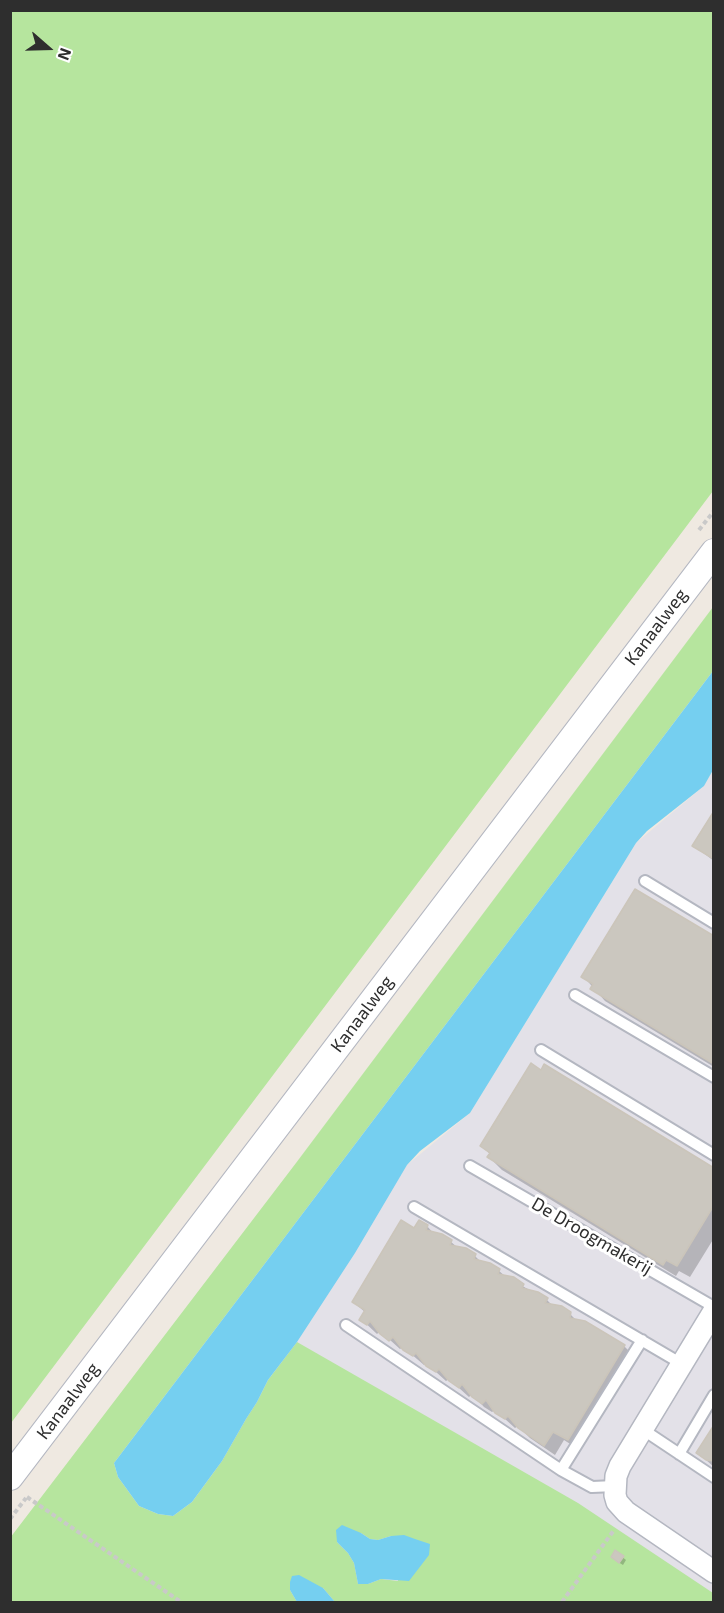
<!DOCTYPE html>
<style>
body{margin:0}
#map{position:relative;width:724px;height:1613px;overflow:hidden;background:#efe9e1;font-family:"Exo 2",sans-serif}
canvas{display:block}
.frame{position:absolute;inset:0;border:12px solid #2e2e2e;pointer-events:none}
.north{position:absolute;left:18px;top:18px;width:60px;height:60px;-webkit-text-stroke:4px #fff;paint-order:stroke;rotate:110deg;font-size:16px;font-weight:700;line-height:24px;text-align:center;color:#2e2e2e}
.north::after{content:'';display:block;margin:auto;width:21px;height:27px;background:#2e2e2e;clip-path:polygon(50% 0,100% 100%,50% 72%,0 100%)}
</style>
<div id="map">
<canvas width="724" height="1613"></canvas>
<div class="frame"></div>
<div class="north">N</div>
</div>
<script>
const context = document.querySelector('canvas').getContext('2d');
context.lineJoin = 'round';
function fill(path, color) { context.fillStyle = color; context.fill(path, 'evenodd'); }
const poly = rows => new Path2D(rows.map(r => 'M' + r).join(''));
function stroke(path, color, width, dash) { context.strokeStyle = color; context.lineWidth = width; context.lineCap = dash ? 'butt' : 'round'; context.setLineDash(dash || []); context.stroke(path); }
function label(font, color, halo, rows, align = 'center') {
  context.font = font + ' "Exo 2",sans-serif'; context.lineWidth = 6; context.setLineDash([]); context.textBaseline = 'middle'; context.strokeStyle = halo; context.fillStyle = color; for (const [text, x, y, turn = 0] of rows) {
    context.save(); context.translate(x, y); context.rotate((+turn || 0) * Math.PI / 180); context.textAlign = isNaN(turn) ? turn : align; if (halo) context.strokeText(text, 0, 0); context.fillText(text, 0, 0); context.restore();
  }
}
const industrial = poly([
 [713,770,713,1602,138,1602,246,1418,407,1165,470,1113,636,843,704,786]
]);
const green = poly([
 [10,11,714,11,713,491,11,1423],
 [713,607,713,671,114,1463,118,1477,139,1506,158,1514,173,1516,192,1502,222,1461,246,1419,257,1402,268,1380,297,1342,578,1503,713,1593,713,1602,335,1602,323,1588,290,1590,297,1602,11,1602,10,1538,296,1163],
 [361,1533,370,1539,378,1540,391,1536,398,1581,381,1579,368,1584,358,1584,354,1563,348,1553,337,1542]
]);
const water = poly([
 [713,671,713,770,704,786,647,831,636,843,470,1113,420,1151,407,1165,355,1253,297,1342,268,1380,257,1402,246,1419,222,1461,192,1502,173,1516,158,1514,139,1506,118,1477,114,1463],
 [342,1525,361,1533,370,1539,378,1540,391,1536,404,1535,415,1539,430,1544,429,1555,409,1581,381,1579,368,1584,358,1584,354,1563,348,1553,337,1542,336,1530],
 [299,1575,323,1588,335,1602,297,1602,290,1590,290,1582,292,1576]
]);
const shadow = poly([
 [714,814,714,861,694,846],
 [714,938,714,1067,605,1001,583,976],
 [482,1146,714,1169,714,1238,690,1277,679,1271,676,1276,502,1170,489,1157,491,1155],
 [427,1226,434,1234,450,1241,458,1248,474,1255,481,1262,498,1270,506,1277,546,1299,553,1306,569,1313,577,1321,585,1322,624,1346,634,1356,578,1449,564,1440,555,1455,530,1438,518,1426,515,1428,495,1410,492,1412,484,1407,472,1394,469,1397,449,1379,446,1381,426,1363,424,1365,403,1347,400,1349,380,1331,377,1334,361,1319,365,1312,353,1302,414,1230],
 [714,1428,714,1467,698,1453],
 [616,1552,626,1560,623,1565,615,1560]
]);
const building = poly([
 [714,811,714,859,692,846,714,811],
 [635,889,714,936,714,1064,590,989,593,984,581,977,635,889],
 [531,1063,541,1070,544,1064,714,1168,714,1205,677,1266,666,1260,663,1265,487,1157,490,1153,480,1146,531,1063],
 [401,1220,414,1228,419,1220,428,1225,426,1230,442,1234,452,1240,450,1245,466,1248,476,1254,474,1259,490,1263,500,1269,498,1274,514,1277,524,1284,522,1288,538,1292,548,1298,545,1303,562,1306,571,1312,570,1318,585,1321,625,1345,568,1440,553,1432,544,1446,518,1428,508,1416,505,1419,495,1413,486,1400,482,1404,472,1397,462,1384,459,1388,449,1381,439,1369,436,1372,426,1366,416,1353,413,1356,403,1350,393,1337,389,1341,380,1334,370,1321,367,1325,359,1320,365,1310,352,1302,401,1220],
 [714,1425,714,1461,706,1460,696,1453,714,1425],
 [615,1550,624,1556,619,1563,611,1557,615,1550]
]);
const path = poly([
 [699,530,714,511],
 [27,1497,181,1602],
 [10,1519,26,1498],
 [562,1602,614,1530]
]);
const service = poly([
 [645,881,714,923],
 [575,995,714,1077],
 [541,1050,714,1155],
 [470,1166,714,1307],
 [414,1207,682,1364],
 [346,1325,561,1470,592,1487,615,1486],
 [642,1429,714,1477],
 [679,1454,714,1395],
 [561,1470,642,1340]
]);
const minor = poly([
 [714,1311,620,1466,616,1476,615,1495,617,1502,626,1512,714,1572]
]);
const tertiary = poly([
 [10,1477,714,552]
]);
const streetNames = [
 ["Kanaalweg",656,627,-53],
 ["Kanaalweg",362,1014,-53],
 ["De Droogmakerij",592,1236,30],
 ["Kanaalweg",68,1401,-53]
];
fill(industrial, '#e3e1e8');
fill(green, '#b6e59e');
fill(water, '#75cff0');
fill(shadow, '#0003');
fill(building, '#cbc7bf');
stroke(building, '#cbc5ba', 1.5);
stroke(service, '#b4b7c1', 14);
stroke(minor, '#b4b7c1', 24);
stroke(tertiary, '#b4b7c1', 28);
stroke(path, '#c9c9c9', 4, [4.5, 3]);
stroke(service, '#fff', 10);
stroke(minor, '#fff', 21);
stroke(tertiary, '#fff', 26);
label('18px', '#2e2e2e', '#fff', streetNames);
</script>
